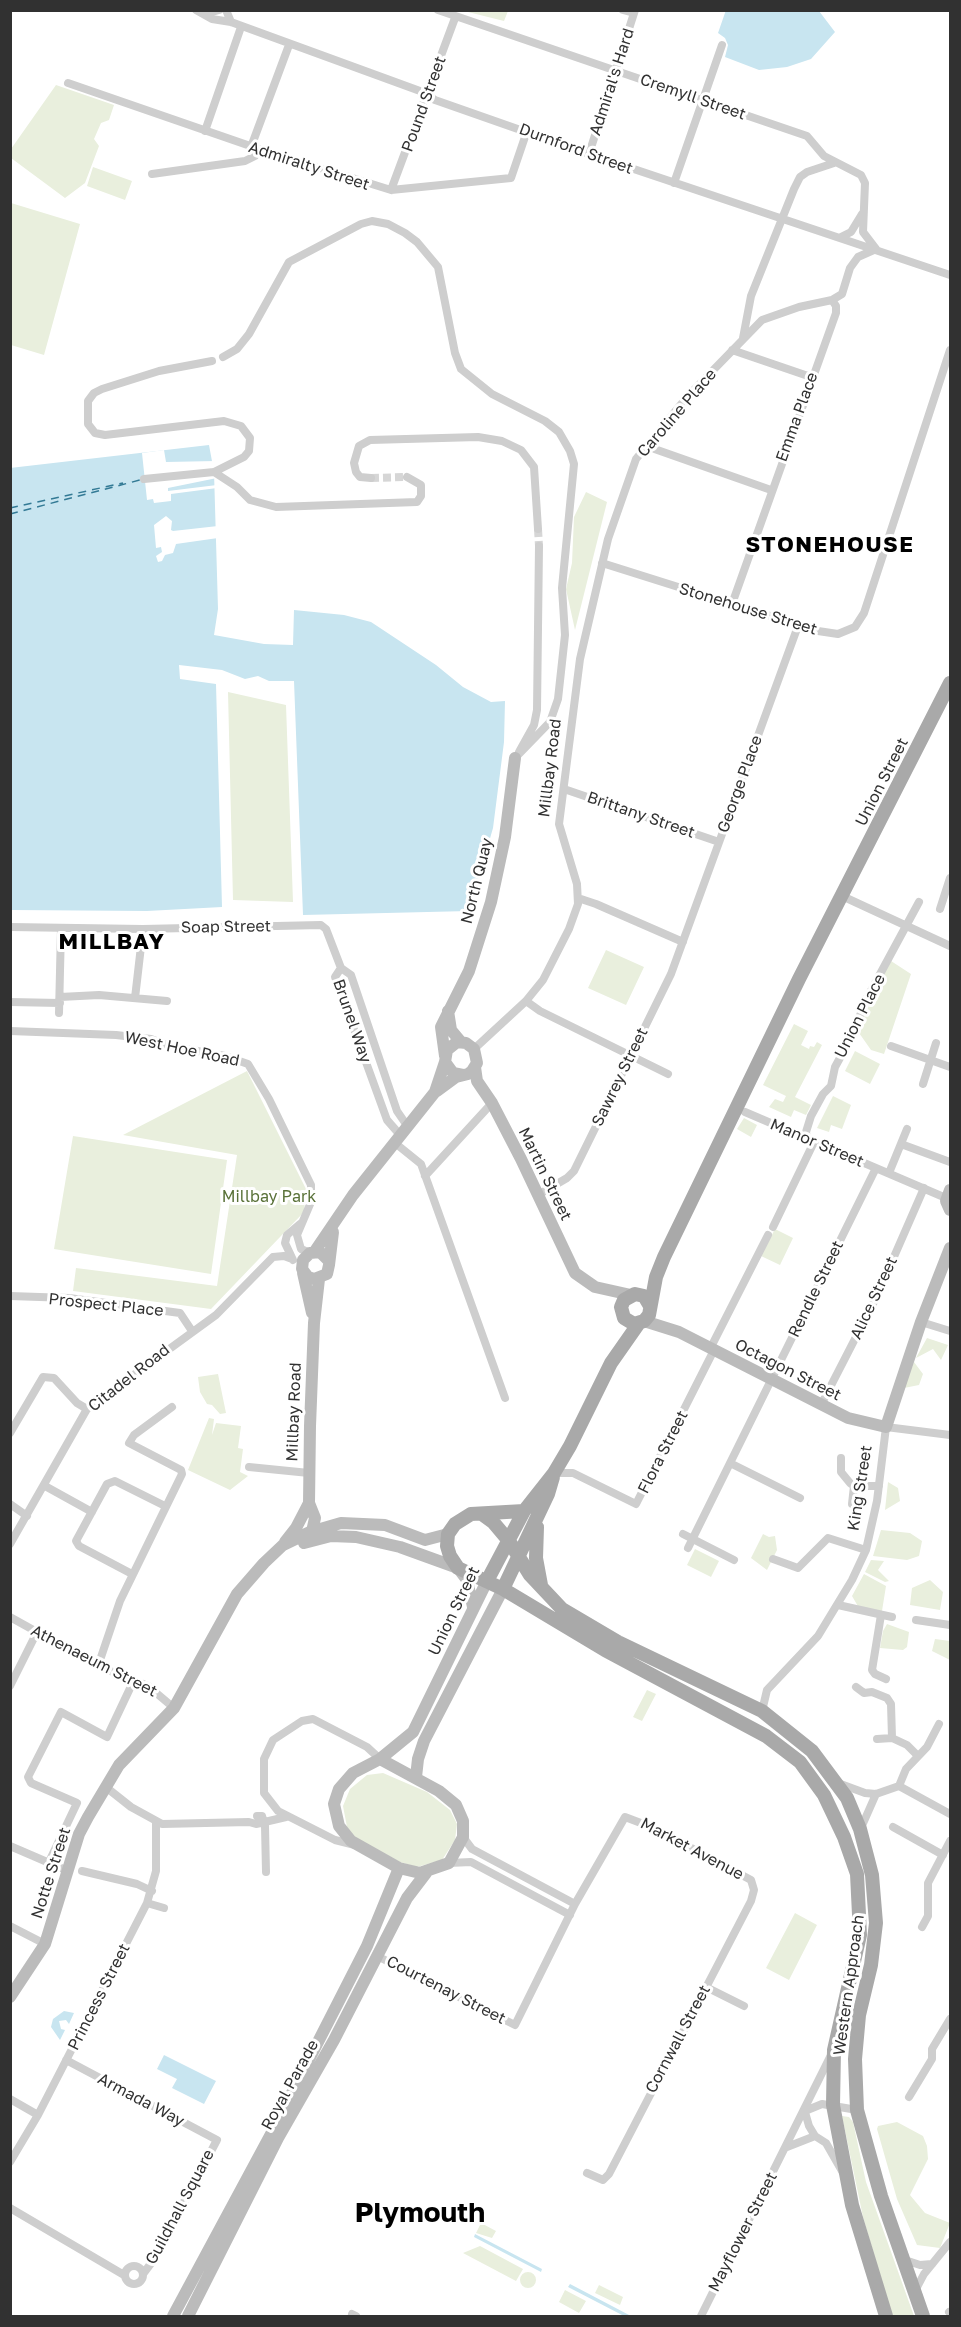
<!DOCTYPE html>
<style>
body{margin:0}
#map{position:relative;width:961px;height:2327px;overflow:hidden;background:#fff;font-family:"Golos Text",sans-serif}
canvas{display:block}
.frame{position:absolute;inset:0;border:12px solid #313131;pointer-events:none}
</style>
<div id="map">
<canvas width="961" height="2327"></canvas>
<div class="frame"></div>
</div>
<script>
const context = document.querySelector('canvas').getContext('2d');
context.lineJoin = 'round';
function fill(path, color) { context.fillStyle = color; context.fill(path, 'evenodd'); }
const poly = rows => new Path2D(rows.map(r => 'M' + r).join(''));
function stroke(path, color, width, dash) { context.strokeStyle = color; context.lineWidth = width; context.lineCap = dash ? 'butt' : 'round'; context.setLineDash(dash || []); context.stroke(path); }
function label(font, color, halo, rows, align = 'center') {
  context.font = font + ' "Golos Text",sans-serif'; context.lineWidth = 6; context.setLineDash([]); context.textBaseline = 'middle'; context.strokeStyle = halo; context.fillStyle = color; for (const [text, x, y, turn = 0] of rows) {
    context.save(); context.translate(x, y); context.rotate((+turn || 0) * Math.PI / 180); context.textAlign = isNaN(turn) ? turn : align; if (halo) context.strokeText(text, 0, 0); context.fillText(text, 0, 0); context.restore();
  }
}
const green = poly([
 [464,11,508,11,504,21],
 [56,85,114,105,109,120,101,123,94,139,99,146,85,183,65,198,11,158,11,149],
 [93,167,132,181,125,200,87,186],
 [11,203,80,224,44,355,11,345],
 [586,492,607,502,575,630,566,589,572,563,574,517],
 [228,692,286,705,293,902,233,900],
 [606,950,644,967,626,1005,588,988],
 [891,961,911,974,884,1054,871,1050,857,1030,866,1006],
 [794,1024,808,1031,801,1045,809,1049,810,1046,814,1047,817,1042,822,1045,795,1097,811,1105,806,1115,794,1110,791,1117,769,1107,775,1099,783,1102,786,1096,763,1085],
 [855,1051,880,1064,870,1084,845,1071],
 [247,1071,306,1189,304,1212,211,1309,73,1291,76,1268,217,1286,237,1155,123,1135],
 [833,1096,851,1105,842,1129,831,1125,829,1132,817,1128],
 [744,1118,757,1125,751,1137,737,1129],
 [73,1136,227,1160,211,1274,54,1249],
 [775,1229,793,1238,780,1265,761,1256],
 [927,1338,948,1345,941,1360,933,1349,916,1358],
 [914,1362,923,1374,919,1385,904,1388],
 [218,1374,226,1413,220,1414,212,1405,207,1404,200,1392,198,1377],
 [209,1418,214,1419,212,1435,216,1423,241,1426,238,1448,243,1449,240,1472,248,1476,230,1490,188,1470],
 [888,1482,898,1488,900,1501,885,1510],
 [881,1530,910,1533,922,1541,919,1556,907,1560,873,1556],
 [763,1534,769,1537,775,1536,777,1550,767,1570,751,1558],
 [695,1549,719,1561,711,1577,687,1565],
 [871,1560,884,1561,878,1570,889,1581,885,1582,865,1572],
 [864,1574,886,1586,882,1611,859,1608,852,1596],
 [930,1580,943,1592,940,1610,910,1605,912,1588],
 [887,1624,909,1632,907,1647,903,1650,880,1648,883,1631],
 [935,1639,950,1641,950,1660,932,1651],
 [647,1690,656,1694,642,1721,633,1717],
 [383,1773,427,1792,450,1810,457,1824,455,1840,442,1860,417,1867,400,1862,356,1838,347,1827,343,1806,350,1789,367,1775],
 [795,1913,817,1925,789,1980,766,1968],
 [842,2116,849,2117,853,2122,866,2182,914,2316,892,2316,863,2217],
 [897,2122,923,2136,927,2146,928,2159,910,2195,925,2213,950,2223,940,2248,917,2245,897,2199,877,2129,878,2126],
 [481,2223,496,2231,492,2238,476,2233],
 [480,2246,523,2269,516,2281,463,2253],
 '520 2280a8 8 0 1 1 16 0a8 8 0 1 1-16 0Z',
 [599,2285,623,2297,620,2305,595,2293],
 [565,2290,586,2301,579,2313,559,2302]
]);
const water = poly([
 [726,10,819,11,835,32,811,59,787,67,759,70,725,57,728,45,725,38,718,33],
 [209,445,214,472,218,609,214,635,264,644,293,645,294,610,344,615,371,622,436,665,463,687,491,702,505,701,504,742,493,828,469,911,303,915,294,681,269,681,258,676,245,679,222,670,179,665,180,679,216,684,222,907,147,911,11,910,10,468],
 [64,2011,74,2013,69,2024,66,2020,59,2021,61,2029,65,2030,60,2040,51,2027,53,2019],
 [164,2055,216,2081,204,2104,172,2088,177,2079,157,2069],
 [475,2234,542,2269,541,2272,474,2237],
 [570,2284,631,2316,624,2316,568,2287]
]);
const pier = poly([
 [164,450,166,462,216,461,217,472,217,478,168,488,168,491,217,485,217,488,171,494,171,501,154,503,153,499,147,500,142,453],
 [166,516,172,521,171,530,173,531,218,526,218,538,176,544,173,553,165,555,162,561,158,562,156,556,162,552,161,547,156,548,154,525]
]);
const ferry = poly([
 [10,508,123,483],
 [10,514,140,480]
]);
const streetTunnel = poly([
 [371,478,407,477],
 [538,529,539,546]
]);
const street = poly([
 [196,10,212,19,231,22,420,91,435,100,589,154,950,275],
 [226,10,231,22],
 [438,10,807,136,824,156,861,175,865,183,863,232,876,249],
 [623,10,634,13],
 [205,14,219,10],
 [68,83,259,149,391,190,511,178,527,131],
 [205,131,241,27],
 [251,147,289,45],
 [589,154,635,10],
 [152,174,245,161,255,156,259,149],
 [674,183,722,45],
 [391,190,455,18],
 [841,237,851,232,862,214],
 [743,338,751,296,794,189,800,177,807,172,834,163],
 [732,350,811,377],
 [223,357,237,349,249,334,289,262,361,224,372,221,388,224,405,233,417,242,438,267,455,353,461,369,492,394,545,421,559,432,570,451,574,464,562,588,565,635,558,699,550,722,515,758],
 [646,446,771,490],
 [214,472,237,487,250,500,276,507,417,502,421,496,421,485,407,477],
 [371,478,360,477,356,472,354,463,359,446,370,440,478,437,502,441,521,450,534,467,538,529],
 [144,479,214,472,244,457,249,451,250,438,241,426,224,421,105,435,95,433,88,424,88,401,94,393,102,389,159,371,212,361],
 [602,563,818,631,838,634,855,627,864,613,950,350],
 [732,604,836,313,836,306,832,300],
 [519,752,534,725,537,710,539,546],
 [564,789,719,842],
 [842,896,950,946],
 [578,898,596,904,683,942],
 [940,909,950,878],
 [10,927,143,929,321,925,326,929,341,968],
 [60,997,99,995,167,1001],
 [135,998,143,929],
 [526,1001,540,1011,668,1074],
 [10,1002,60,1003],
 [59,1013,61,929],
 [10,1031,116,1035,151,1039,170,1046,225,1056,248,1064,269,1099,311,1185,311,1202,297,1235,301,1249,310,1253],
 [891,1046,950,1067],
 [474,1049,526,1001,543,980,569,929,578,904,577,884,559,824,580,659,608,539,636,459,687,397,762,320,799,307,832,300,842,294,850,268,858,257,876,249],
 [923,1084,936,1043],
 [745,1112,946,1198],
 [401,1136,387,1120,335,977,341,968,351,975,397,1111,408,1127],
 [807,1139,806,1132,811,1116,823,1094,831,1086,835,1067,852,1036,866,1000,919,902],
 [395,1143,421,1164,505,1398],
 [901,1144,950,1162],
 [889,1173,907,1129],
 [425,1176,492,1103],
 [538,1195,567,1178,574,1171,671,974,798,626],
 [773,1227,814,1142],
 [293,1260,285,1243,287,1235,300,1224],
 [10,1296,69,1298,180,1313,192,1331],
 [921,1322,950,1331],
 [710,1349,768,1235],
 [821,1405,876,1298,924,1188],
 [10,1433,43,1377,54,1378,77,1403,87,1409],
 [841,1458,841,1472,850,1483,854,1486,879,1486],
 [730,1463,800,1498],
 [249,1467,309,1473],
 [554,1473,573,1473,636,1504,714,1350],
 [45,1486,92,1512],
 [10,1504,27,1516],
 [852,1504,854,1486],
 [683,1534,734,1560],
 [10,1544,87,1409,216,1315,273,1257,284,1256,292,1259],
 [688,1548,876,1168],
 [773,1559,798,1568,828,1538,866,1550],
 [132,1574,79,1546,76,1541,107,1484,115,1481,165,1506],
 [838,1605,892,1617],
 [881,1615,872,1670,875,1674,886,1679],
 [10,1617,98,1666,148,1686,174,1708],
 [916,1620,950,1625],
 [98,1666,120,1601,182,1474,181,1470,129,1443,134,1435,172,1407],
 [10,1686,37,1632],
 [856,1687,864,1693,872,1692,887,1698,891,1704,892,1738],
 [762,1711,767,1690,818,1636,852,1580,866,1550,877,1501,886,1427,950,1435],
 [877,1739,892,1738,907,1745,918,1756],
 [838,1783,865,1793,876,1794,899,1786,950,1814],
 [899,1786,906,1769,927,1747,939,1724],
 [107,1788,131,1807,162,1824,249,1822,256,1824,286,1817],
 [257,1816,262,1816,265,1826,266,1872],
 [893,1827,943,1855],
 [861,1828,876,1794],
 [463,1837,472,1849,575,1904],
 [355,1845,335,1840,278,1811,264,1793,264,1759,273,1740,302,1721,313,1719,367,1747,380,1759],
 [10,1846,68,1871],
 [449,1863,471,1862,570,1915],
 [48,1864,77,1803,31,1783,28,1777,61,1712,107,1737,133,1682],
 [82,1871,137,1884,152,1891],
 [147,1903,164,1908],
 [10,1926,45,1944],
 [922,1927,928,1916,928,1883,950,1841],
 [377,1956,515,2025,575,1904,625,1817,654,1828,751,1880,754,1890,751,1901,609,2174,603,2180,587,2173],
 [706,1987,744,2006],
 [66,2060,217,2140,152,2262,143,2274],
 [909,2097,932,2059,932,2049,950,2019],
 [10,2099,38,2115],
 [805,2111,822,2104,857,2110],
 [805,2112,809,2126,815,2136,826,2143,842,2171],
 [787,2147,815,2136],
 [10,2162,38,2115,147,1903,156,1871,156,1823],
 [10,2208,124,2275],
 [905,2260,920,2265,932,2264],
 '125 2275a9 9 0 1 1 18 0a9 9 0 1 1-18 0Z',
 [915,2291,924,2274,950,2242],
 [949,2312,950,2313],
 [352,2314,356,2316],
 [701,2316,832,2053]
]);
const secondary = poly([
 [448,1011,451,1030,461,1042],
 [445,1056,441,1027,469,971,491,902,505,837,515,758],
 [475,1067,477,1081,492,1103,521,1159,575,1273,595,1287,631,1295],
 [437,1091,456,1077,468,1074,472,1071,477,1063,474,1049,466,1043,457,1042,447,1050,445,1062,453,1073,463,1075],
 [950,1190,946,1201,950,1210],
 [315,1251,353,1195,435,1092,445,1062],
 [329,1261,320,1252,310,1253,303,1260,302,1269,308,1277,314,1279,327,1274,329,1265,333,1232],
 [303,1273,312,1313],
 [644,1321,679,1332,848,1418,886,1427,921,1322,950,1248],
 [311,1536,315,1518,309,1503,310,1426,314,1323,319,1279],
 [285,1542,296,1528,309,1503],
 [304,1543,331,1536,356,1537,400,1547,458,1568,467,1580,473,1607],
 [380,1759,439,1791,456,1805,463,1821,463,1837,449,1863,420,1873,399,1868,351,1841,339,1826,334,1804,339,1789,353,1773,380,1759,413,1732,487,1581],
 [416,1777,418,1759,424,1741,503,1589],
 [10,1997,45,1944,79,1834,88,1817,119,1765,174,1708,237,1594,264,1563,283,1545,310,1532,341,1523,385,1525,425,1540,448,1534],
 [173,2316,271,2134,367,1946,399,1868],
 [188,2316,278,2138,334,2040,407,1898,426,1873]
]);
const primary = poly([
 [650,1306,644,1296,635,1294,624,1300,621,1307,624,1318,634,1324,644,1321,649,1315,656,1277,664,1257,799,979,950,683],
 [524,1511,471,1514,455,1524,448,1534,447,1546,450,1556,458,1568,503,1589,605,1650,766,1736,800,1762,824,1795,844,1837,857,1874,860,1935,834,2050,833,2105,852,2205,886,2316],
 [482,1514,493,1522,509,1541,530,1575,562,1609,618,1642,762,1711,812,1751,847,1798,860,1829,872,1875,876,1923,871,1965,859,2015,855,2059,857,2110,881,2196,923,2316],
 [537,1527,536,1558,541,1585],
 [487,1581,524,1511,554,1473,570,1446,611,1363,639,1323],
 [503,1589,548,1494,553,1477]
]);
const streetNames = [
 ["Admiral's Hard",612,82,-72],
 ["Cremyll Street",693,97,19],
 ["Pound Street",424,104,-70],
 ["Durnford Street",576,149,20],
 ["Admiralty Street",309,166,18],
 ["Caroline Place",677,413,-49],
 ["Emma Place",797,417,-70],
 ["Stonehouse Street",748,609,17],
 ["Millbay Road",550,768,-83],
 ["Union Street",882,782,-63],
 ["George Place",740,784,-70],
 ["Brittany Street",641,815,19],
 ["North Quay",477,881,-76],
 ["Soap Street",226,927,-1],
 ["Union Place",860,1016,-63],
 ["Brunel Way",352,1021,71],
 ["West Hoe Road",182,1049,12],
 ["Sawrey Street",620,1077,-64],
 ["Manor Street",817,1143,23],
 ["Martin Street",545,1174,64],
 ["Rendle Street",816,1289,-64],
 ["Alice Street",874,1298,-65],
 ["Prospect Place",106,1305,6],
 ["Octagon Street",788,1370,27],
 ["Citadel Road",129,1378,-38],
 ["Millbay Road",294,1412,-88],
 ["Flora Street",663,1452,-63],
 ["King Street",860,1488,-81],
 ["Union Street",454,1611,-64],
 ["Athenaeum Street",94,1661,27],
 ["Market Avenue",692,1849,28],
 ["Notte Street",51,1873,-72],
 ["Western Approach",849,1985,-82],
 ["Courtenay Street",446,1990,27],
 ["Princess Street",99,1997,-63],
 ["Cornwall Street",678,2039,-62],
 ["Royal Parade",290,2085,-61],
 ["Armada Way",141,2100,28],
 ["Guildhall Square",180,2207,-62],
 ["Mayflower Street",743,2232,-63]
];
const parkNames = [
 ["Millbay Park",269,1197]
];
const districtNames = [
 ["STONEHOUSE",830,545],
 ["MILLBAY",112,942]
];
const townNames = [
 ["Plymouth",420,2213]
];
fill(green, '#e9efdd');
fill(water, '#c8e5f0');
fill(pier, '#fff');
stroke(ferry, '#337a95', 1.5, [8, 6]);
stroke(streetTunnel, '#d6d6d6', 8, [8, 4]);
stroke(street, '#cecece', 8);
stroke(secondary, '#bbb', 12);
stroke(primary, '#a9a9a9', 14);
label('16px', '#313131', '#fff', streetNames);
label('16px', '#5a7239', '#fff', parkNames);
context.letterSpacing = '1.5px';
label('bold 22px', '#000', '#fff', districtNames);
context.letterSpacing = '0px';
label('bold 28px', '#000', '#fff', townNames);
</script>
